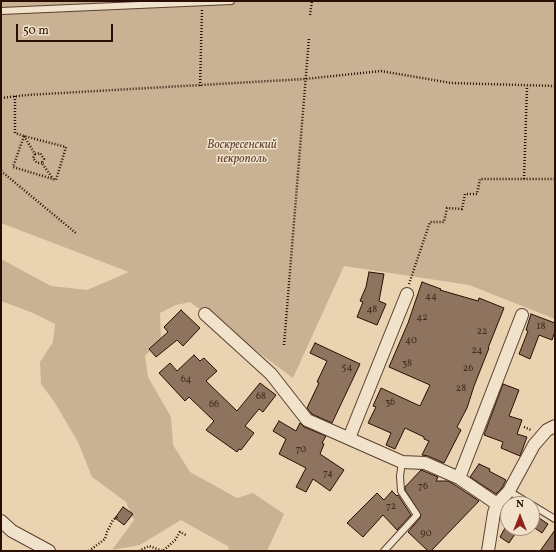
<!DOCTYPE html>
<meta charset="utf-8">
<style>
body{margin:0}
#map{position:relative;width:556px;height:552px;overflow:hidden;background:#ead3b1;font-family:Vollkorn,serif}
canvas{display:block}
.frame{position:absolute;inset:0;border:2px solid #2a0e04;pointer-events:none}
.north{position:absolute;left:500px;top:496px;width:40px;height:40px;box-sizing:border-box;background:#f1e2cc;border:1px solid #a18d7c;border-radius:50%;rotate:0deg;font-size:11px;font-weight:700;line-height:16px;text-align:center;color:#2a0e04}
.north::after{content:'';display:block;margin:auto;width:14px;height:18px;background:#8f2418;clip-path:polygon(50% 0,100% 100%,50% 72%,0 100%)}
.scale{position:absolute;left:16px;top:24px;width:97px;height:18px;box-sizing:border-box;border:2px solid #2a0e04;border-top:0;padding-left:5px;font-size:12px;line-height:14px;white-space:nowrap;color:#2a0e04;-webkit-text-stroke:3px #f1e2cc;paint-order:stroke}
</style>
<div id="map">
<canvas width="556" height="552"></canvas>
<div class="frame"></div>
<div class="north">N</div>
<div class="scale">50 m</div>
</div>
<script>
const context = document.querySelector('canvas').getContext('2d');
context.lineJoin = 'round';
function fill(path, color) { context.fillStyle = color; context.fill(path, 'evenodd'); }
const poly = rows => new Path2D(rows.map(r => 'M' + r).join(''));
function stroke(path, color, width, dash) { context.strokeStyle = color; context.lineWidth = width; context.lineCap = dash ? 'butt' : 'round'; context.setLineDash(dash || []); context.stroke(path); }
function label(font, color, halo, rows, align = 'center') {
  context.font = font + ' Vollkorn,serif'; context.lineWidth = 3; context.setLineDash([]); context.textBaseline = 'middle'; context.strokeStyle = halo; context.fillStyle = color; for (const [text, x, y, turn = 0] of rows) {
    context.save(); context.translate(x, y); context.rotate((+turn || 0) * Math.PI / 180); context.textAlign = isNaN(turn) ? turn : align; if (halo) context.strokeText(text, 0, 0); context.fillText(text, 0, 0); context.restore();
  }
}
const green = poly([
 [1,1,555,1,555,319,469,285,344,266,293,378,190,302,176,305,160,313,161,339,145,356,148,377,171,417,173,445,190,472,237,498,253,493,284,514,267,551,228,551,229,547,181,520,140,545,112,550,134,520,126,502,92,477,78,442,55,403,41,384,40,362,53,342,55,324,33,313,1,301,1,259,51,286,87,290,129,272,1,223]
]);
const building = poly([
 [369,272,384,274,379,301,386,304,377,325,357,317,363,302,360,301,366,287,369,272],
 [422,282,441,289,440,290,478,301,479,298,504,308,488,348,489,348,474,386,467,408,457,427,461,430,444,463,428,456,422,455,429,441,424,439,424,437,405,428,395,449,386,445,391,433,368,423,376,407,373,406,381,388,420,406,430,385,389,367,408,323,422,282],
 [181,310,200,328,183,346,177,340,156,357,149,349,168,332,164,327,181,310],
 [531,314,555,323,555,331,552,340,539,335,530,359,519,354,528,331,526,330,531,314],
 [315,343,360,364,332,423,312,414,307,408,319,383,317,382,327,361,310,353,315,343],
 [194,355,200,361,204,358,217,371,206,381,237,411,260,383,276,395,263,412,259,409,245,426,254,433,241,450,239,449,237,452,206,430,214,421,189,397,185,401,159,373,170,363,177,371,194,355],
 [503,384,519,390,509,416,522,420,517,434,527,437,520,456,501,448,503,442,484,435,503,384],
 [279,421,296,431,300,423,304,427,326,436,322,443,324,444,320,454,344,470,330,491,313,479,306,492,296,487,306,468,279,454,286,439,273,431,279,421],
 [479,464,490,469,489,471,506,480,502,488,496,494,470,477,479,464],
 [421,470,438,477,436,481,448,481,455,485,479,501,431,551,428,551,408,532,420,518,421,515,405,490,405,487,421,470],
 [392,491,397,496,398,495,411,515,397,530,383,515,363,537,347,523,377,493,384,500,392,491],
 [123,507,133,514,124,525,115,518,123,507],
 [536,516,548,524,542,533,532,526,532,521,536,516],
 [505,528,519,528,509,543,500,537,505,528],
 [555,530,555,551,540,551,555,530]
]);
const path = poly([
 [310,15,312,1],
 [200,86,202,10],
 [15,96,15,133,24,136,66,147,56,180,13,167,24,136],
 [1,98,27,95,305,79,381,71,451,83,555,86],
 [24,136,35,154,40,153,44,159,42,163,53,179],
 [35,154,33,158,37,163,42,163],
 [1,171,77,234],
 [524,179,527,86],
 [409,284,430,222,444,222,447,208,462,209,465,194,477,194,480,179,555,179],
 [284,345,309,38],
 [524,427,531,430],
 [89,551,105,539,107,532,113,520,118,516],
 [139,551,149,546,163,551,175,540,180,532,186,535]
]);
const lane = poly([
 [1,11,231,1],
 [509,491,530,504],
 [532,505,555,519],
 [384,551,417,515,401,491,400,476,402,462]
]);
const street = poly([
 [205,314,271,374,307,420,402,462,425,463,459,478,497,504],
 [349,438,407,294],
 [459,478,522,315],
 [1,521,12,531,49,551],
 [488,551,494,513,497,504,509,491,534,445,547,430,555,426]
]);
const numberNames = [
 ["44",431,297],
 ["48",372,310],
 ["42",422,318],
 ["18",541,327],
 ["22",482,332],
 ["40",411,341],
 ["24",477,351],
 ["38",407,364],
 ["54",347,368],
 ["26",468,369],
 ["64",186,380],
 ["28",461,389],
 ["68",261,397],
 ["36",390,403],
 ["66",214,405],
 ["70",301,450],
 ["74",328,474],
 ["76",423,487],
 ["72",391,507],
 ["90",426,534]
];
const parkNames = [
 ["Воскресенский",242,146],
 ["некрополь",242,160]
];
fill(green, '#c9b294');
fill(building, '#8e745e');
stroke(building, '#2a0e04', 1);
stroke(lane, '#5a3f2f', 8);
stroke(street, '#5a3f2f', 14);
stroke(path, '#2a0e04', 2.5, [1, 2]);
stroke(lane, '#f1e2cc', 6);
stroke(street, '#f1e2cc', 12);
label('10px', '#43281a', null, numberNames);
label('italic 12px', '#624736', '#f1e2cc', parkNames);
</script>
